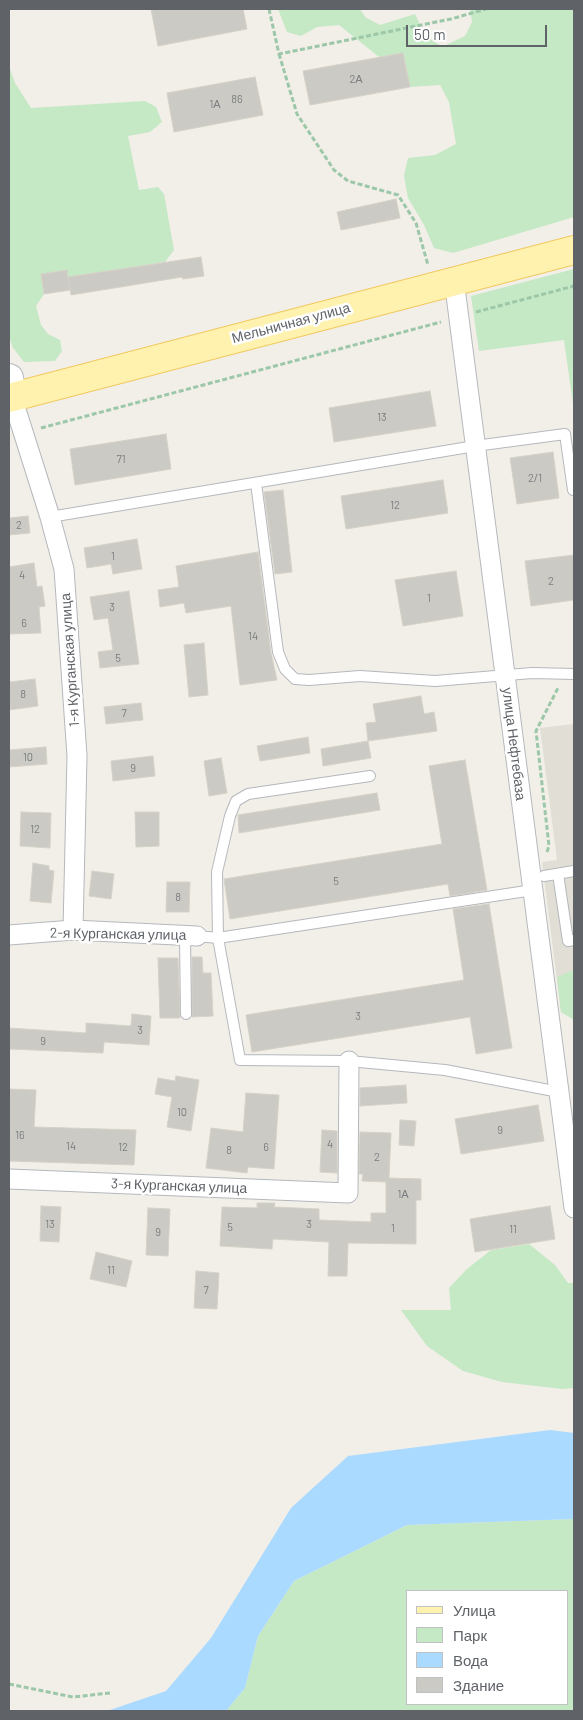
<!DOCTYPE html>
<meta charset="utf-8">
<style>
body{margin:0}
#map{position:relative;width:583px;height:1720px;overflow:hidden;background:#f1efe8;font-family:Barlow,sans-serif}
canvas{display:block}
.frame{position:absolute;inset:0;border:10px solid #5f6368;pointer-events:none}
.legend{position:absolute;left:406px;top:1590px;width:162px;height:115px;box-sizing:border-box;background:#fff;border:1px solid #bfc1c3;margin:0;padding:6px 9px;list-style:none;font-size:15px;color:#5f6368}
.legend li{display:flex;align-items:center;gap:10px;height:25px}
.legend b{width:25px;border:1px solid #bfc1c3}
.scale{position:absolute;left:406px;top:25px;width:141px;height:22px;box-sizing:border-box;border:2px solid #5f6368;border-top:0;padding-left:6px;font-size:15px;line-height:18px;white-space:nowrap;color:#5f6368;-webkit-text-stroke:4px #fff;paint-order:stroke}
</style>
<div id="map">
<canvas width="583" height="1720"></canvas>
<div class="frame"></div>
<ul class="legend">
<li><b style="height:6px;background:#fff2af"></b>Улица</li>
<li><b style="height:14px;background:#c5e8c5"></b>Парк</li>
<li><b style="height:14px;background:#aadaff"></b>Вода</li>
<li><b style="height:14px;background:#cccac5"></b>Здание</li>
</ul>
<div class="scale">50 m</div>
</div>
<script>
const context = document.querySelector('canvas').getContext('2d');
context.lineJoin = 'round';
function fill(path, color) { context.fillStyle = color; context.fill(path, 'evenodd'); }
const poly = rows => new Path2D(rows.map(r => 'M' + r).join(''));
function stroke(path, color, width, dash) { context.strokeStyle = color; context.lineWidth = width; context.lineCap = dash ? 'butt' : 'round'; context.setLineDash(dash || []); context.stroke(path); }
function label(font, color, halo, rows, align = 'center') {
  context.font = font + ' Barlow,sans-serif'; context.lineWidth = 5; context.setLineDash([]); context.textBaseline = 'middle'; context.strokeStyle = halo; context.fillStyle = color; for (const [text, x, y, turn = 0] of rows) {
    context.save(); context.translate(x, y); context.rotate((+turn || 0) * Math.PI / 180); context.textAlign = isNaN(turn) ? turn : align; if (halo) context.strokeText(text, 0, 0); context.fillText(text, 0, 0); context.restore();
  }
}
const education = poly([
 [574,724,574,1010,561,1012,542,862,557,860,540,728]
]);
const green = poly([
 [278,9,360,9,365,17,380,25,415,14,424,34,442,47,465,36,472,22,470,9,574,9,574,217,453,253,434,248,424,225,408,198,404,176,408,158,435,155,456,144,449,102,440,85,410,87,403,53,379,57,339,25,317,27,301,36,287,32],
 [9,66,15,83,31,108,145,101,156,107,162,122,150,132,128,136,139,190,158,187,164,194,174,250,165,262,68,277,67,270,41,274,44,294,36,306,41,325,48,334,60,340,62,351,55,361,24,362,13,348,9,336],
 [574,269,574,411,564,340,479,351,471,296],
 [571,971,574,971,574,1020,561,1012,557,977],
 [529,1244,555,1265,568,1283,574,1283,574,1388,562,1389,502,1382,463,1371,427,1346,401,1310,451,1310,449,1288,467,1269,491,1250],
 [574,1519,574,1711,226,1711,245,1688,258,1636,294,1581,407,1525],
 [407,1591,567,1591,567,1704,407,1704]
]);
const water = poly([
 [550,1430,574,1433,574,1519,407,1525,294,1581,258,1636,245,1688,226,1711,107,1711,166,1691,211,1638,291,1508,348,1456]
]);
const building = poly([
 [151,9,243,9,247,29,158,46,151,9],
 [403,53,410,87,310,105,303,71,403,53],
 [255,77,263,115,174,132,167,93,255,77],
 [396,199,400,218,341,230,337,212,396,199],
 [201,257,204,276,183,279,182,277,71,295,68,277,201,257],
 [67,270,70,290,44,294,41,274,67,270],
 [430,391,436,426,334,442,329,408,430,391],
 [166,434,171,469,75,485,70,449,166,434],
 [553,452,559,498,517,504,510,458,553,452],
 [443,480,448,513,346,529,341,496,443,480],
 [283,490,292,572,275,574,264,492,283,490],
 [28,516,30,533,9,535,9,518,28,516],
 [137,539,142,569,113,574,111,564,87,568,84,548,137,539],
 [258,552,271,653,277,680,240,685,231,606,186,613,184,603,160,607,158,590,179,587,176,566,258,552],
 [574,555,574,600,531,606,525,561,574,555],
 [34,563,37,587,42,586,45,606,39,607,41,633,9,634,9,567,34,563],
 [456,571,463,616,403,626,395,580,456,571],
 [129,591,139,664,100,668,98,652,113,650,108,618,94,620,90,597,129,591],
 [204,643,208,695,189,697,184,645,204,643],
 [35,679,38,706,9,710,9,682,35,679],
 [421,696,424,714,434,712,437,731,368,741,366,723,376,722,373,704,421,696],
 [141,703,143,720,106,724,104,707,141,703],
 [308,737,310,753,260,761,257,746,308,737],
 [368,741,371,758,323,766,321,749,368,741],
 [46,747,47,764,9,767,9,750,46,747],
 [153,756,155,776,113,781,111,761,153,756],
 [221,758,227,793,209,796,204,761,221,758],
 [465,760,487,890,450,896,448,884,230,919,224,879,442,844,429,766,465,760],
 [377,793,380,810,239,833,238,815,377,793],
 [21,812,51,813,50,848,20,846,21,812],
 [135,812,159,812,159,846,136,847,135,812],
 [33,863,49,866,49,870,54,871,51,903,30,901,33,863],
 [92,871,114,874,111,899,89,896,92,871],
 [167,882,190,882,189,912,166,912,167,882],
 [489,904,512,1048,476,1054,470,1017,252,1052,246,1015,464,980,453,909,489,904],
 [192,957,202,957,203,973,211,973,213,1016,192,1017,192,957],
 [158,958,178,958,180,1018,160,1018,158,958],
 [132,1014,151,1016,149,1045,104,1042,103,1053,9,1049,9,1028,86,1033,86,1023,131,1026,132,1014],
 [176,1076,199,1080,191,1131,167,1127,172,1097,155,1094,158,1078,175,1081,176,1076],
 [406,1085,407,1103,360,1106,360,1088,406,1085],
 [9,1089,36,1090,34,1127,136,1130,134,1165,9,1161,9,1089],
 [246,1093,279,1095,274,1169,248,1167,247,1173,206,1168,211,1128,243,1132,246,1093],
 [538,1105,544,1141,461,1154,455,1119,538,1105],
 [400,1120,416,1121,414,1146,399,1145,400,1120],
 [322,1130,337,1131,337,1173,320,1172,322,1130],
 [360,1132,391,1133,389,1178,421,1179,421,1200,416,1200,416,1244,348,1243,347,1276,328,1276,329,1242,273,1239,272,1249,220,1246,222,1207,257,1208,257,1203,275,1203,274,1207,319,1209,319,1220,371,1222,371,1213,386,1213,386,1182,362,1181,363,1174,359,1174,360,1132],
 [41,1206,61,1207,59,1242,40,1241,41,1206],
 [550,1206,555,1239,475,1252,470,1219,550,1206],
 [148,1208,170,1209,168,1256,146,1255,148,1208],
 [96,1252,132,1261,126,1287,90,1279,96,1252],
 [196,1271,219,1273,217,1309,194,1308,196,1271]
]);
const path = poly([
 [269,9,279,54,451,19,486,9],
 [279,54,297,114,334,170,348,181,398,195,416,223,428,265],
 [476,312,574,286],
 [41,428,441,322],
 [547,852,549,846,536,731,558,688],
 [9,1684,73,1697,110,1693]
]);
const lane = poly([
 [256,483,278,652,285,669,295,679,309,680,360,676,435,681,532,673,574,674],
 [50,517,475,446,565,434,573,490],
 [370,776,248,794,236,801,230,816,217,872,218,938,240,1060,349,1061,445,1070,559,1092],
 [558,874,568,941,574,940],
 [544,876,574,871],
 [185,936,186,1014],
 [197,936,218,938,533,890]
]);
const street = poly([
 [454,280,574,1208],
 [12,397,50,517,64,569,77,756,73,930],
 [9,935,73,930,197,936],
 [9,1179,348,1193,349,1061]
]);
const secondary = poly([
 [9,378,12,397]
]);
const primary = poly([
 [9,398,574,250]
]);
const numberNames = [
 ["2А",356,79],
 ["86",237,99],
 ["1А",215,104],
 ["13",382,417],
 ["71",121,459],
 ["2/1",535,478],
 ["12",395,505],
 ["2",19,525],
 ["1",113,556],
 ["4",22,575],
 ["2",551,581],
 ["1",429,598],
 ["3",112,607],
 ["6",24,623],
 ["14",253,636],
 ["5",118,658],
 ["8",23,694],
 ["7",124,713],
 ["10",28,757],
 ["9",133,768],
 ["12",35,829],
 ["5",336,881],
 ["8",178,897],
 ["3",358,1016],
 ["3",140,1030],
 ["9",43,1041],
 ["10",182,1112],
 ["9",500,1130],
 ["16",20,1135],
 ["4",330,1144],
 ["14",71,1146],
 ["12",123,1147],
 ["6",266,1147],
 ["8",229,1150],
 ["2",377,1157],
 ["1А",403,1194],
 ["13",50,1224],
 ["3",309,1224],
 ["5",230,1227],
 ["1",393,1228],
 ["11",513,1229],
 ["9",158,1232],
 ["11",111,1270],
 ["7",206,1290]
];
const streetNames = [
 ["Мельничная улица",291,323,-15],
 ["1-я Курганская улица",70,660,-94],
 ["улица Нефтебаза",514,744,83],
 ["2-я Курганская улица",118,934,1],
 ["3-я Курганская улица",179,1186,2]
];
fill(education, '#e1ded6');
fill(green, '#c5e8c5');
fill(water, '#aadaff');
fill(building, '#cccac5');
stroke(building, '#d6d1c6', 1);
stroke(lane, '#b5b8bc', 12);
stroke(street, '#b5b8bc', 21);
stroke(secondary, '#b6babf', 30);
stroke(primary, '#f2c960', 30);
stroke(path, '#9cc7a9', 3, [5, 2.5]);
stroke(lane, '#fff', 10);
stroke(street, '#fff', 19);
stroke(secondary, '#fff', 28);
stroke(primary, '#fff2af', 28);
label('11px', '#7a7d7f', null, numberNames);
label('14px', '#5f6368', '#fff', streetNames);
</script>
